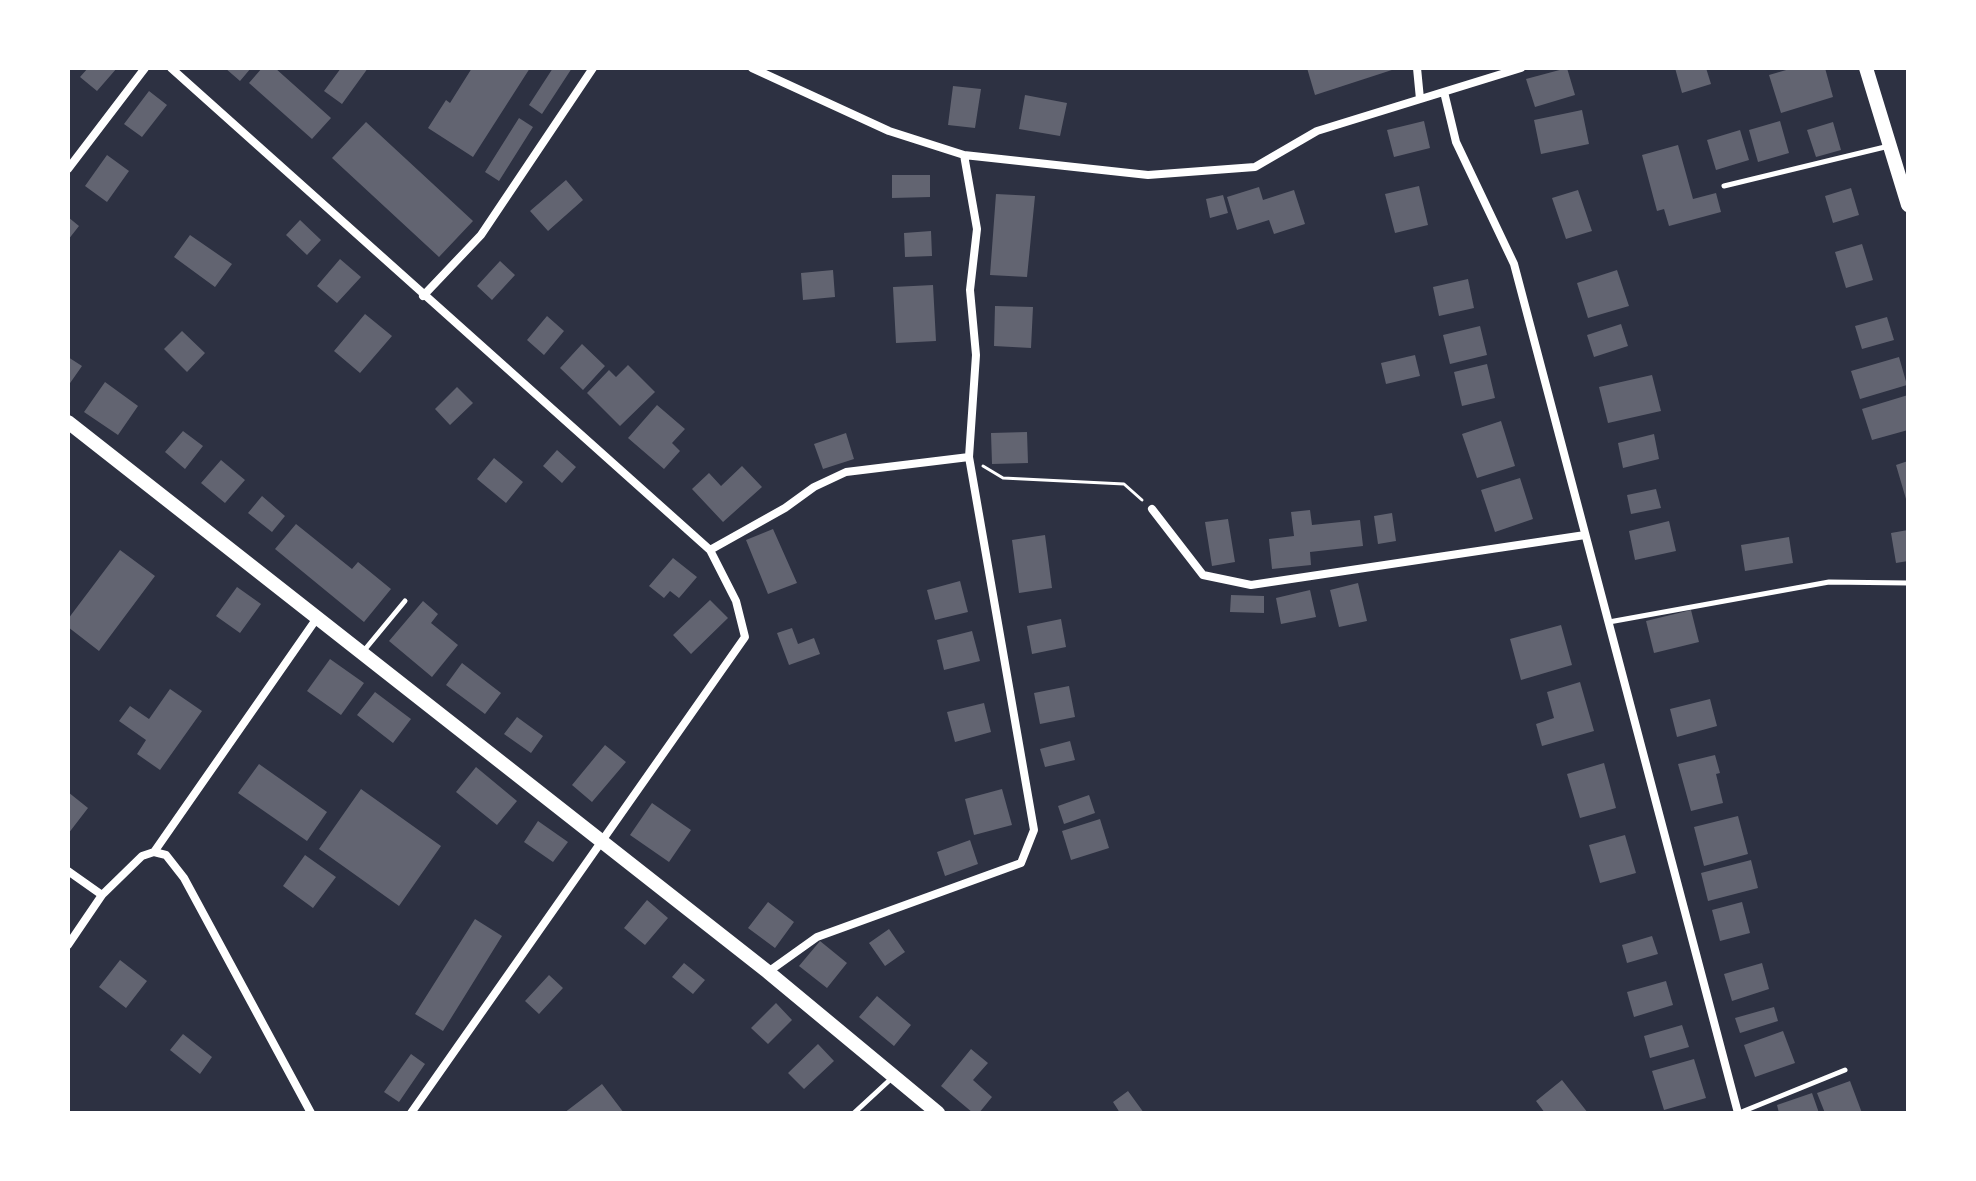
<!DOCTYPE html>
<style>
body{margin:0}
#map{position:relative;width:1976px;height:1181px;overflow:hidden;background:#2d3142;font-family:"Fira Sans Condensed",sans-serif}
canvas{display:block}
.frame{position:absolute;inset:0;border:70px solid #fff;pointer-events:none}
</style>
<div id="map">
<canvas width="1976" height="1181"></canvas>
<div class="frame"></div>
</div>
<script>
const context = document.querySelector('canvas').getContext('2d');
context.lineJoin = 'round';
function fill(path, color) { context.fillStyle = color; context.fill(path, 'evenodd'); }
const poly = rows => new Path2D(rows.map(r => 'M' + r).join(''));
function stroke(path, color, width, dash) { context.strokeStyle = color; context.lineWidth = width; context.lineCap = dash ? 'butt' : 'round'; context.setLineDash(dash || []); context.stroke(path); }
const building = poly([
 [88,68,117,68,97,91,80,77],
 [225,68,251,68,240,81],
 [262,68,275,68,331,118,312,139,249,83],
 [341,68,368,68,342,104,324,91],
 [472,68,530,68,473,157,428,128,446,100,450,103],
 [553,68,572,68,542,114,529,105],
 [1307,68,1395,68,1395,69,1315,95],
 [1567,68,1575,95,1535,107,1526,79],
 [1675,68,1706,68,1711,84,1682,93],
 [1793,68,1825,68,1833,97,1781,113,1769,75],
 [953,86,981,89,975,128,948,125],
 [149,91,167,105,142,137,124,124],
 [1025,95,1067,103,1060,136,1019,129],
 [1582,110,1589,144,1541,154,1534,120],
 [519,118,533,127,499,181,485,172],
 [1424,121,1430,148,1394,157,1387,130],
 [1780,121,1789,153,1758,162,1749,130],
 [366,122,473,221,439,257,332,158],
 [1833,122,1841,150,1816,157,1807,130],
 [1740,130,1749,160,1716,170,1707,140],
 [1678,145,1693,199,1716,193,1721,212,1669,226,1664,209,1657,211,1642,155],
 [107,155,129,171,107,202,85,186],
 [892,175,930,175,930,197,892,198],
 [566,180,583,200,548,231,530,211],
 [1419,186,1428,225,1395,233,1385,194],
 [1259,187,1263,200,1294,190,1305,224,1274,234,1269,220,1237,230,1227,197],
 [1851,188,1859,215,1833,223,1825,196],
 [1578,190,1592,231,1566,239,1552,198],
 [996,194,1035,196,1027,277,990,275],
 [1223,195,1228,213,1210,218,1206,199],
 [68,217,79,226,68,240],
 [300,220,321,240,307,255,286,235],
 [931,231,932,256,905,257,904,233],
 [190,235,232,264,215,287,174,257],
 [1862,244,1873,280,1846,288,1835,252],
 [340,259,361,277,337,303,317,286],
 [500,261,515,275,492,300,477,286],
 [833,270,835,297,803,300,801,273],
 [1617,270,1629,306,1588,318,1577,283],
 [1468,279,1474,308,1439,316,1433,287],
 [933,285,936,341,896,343,893,287],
 [995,306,1033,307,1031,348,994,346],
 [365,314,392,336,360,373,334,351],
 [547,316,564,331,544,355,527,340],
 [1887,317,1894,340,1862,349,1855,326],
 [1621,324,1628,346,1594,357,1587,335],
 [1480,326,1487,355,1450,364,1443,335],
 [182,331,205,353,187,372,164,349],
 [582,344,605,366,583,390,560,368],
 [1415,355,1420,376,1386,384,1381,363],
 [68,357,82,366,68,386],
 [1899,357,1907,385,1860,399,1851,371],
 [1487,364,1495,398,1462,406,1454,372],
 [628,365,655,392,620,426,587,393,609,370,616,377],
 [1652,375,1661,411,1608,423,1599,387],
 [105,382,138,406,118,435,84,412],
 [457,387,473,403,450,425,435,409],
 [1908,395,1908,430,1872,440,1862,409],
 [657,405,685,429,672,443,680,451,664,469,628,438],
 [1501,421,1515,466,1477,478,1462,434],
 [183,431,203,446,185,469,165,452],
 [1027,432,1028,463,992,464,991,433],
 [846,433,854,459,823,469,814,444],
 [1654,434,1659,459,1623,468,1618,443],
 [557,450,576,467,562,483,543,466],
 [494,458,523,482,506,503,477,479],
 [221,460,245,480,225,503,201,483],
 [1908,461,1908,498,1906,499,1896,465],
 [742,466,762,487,723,522,692,489,709,473,721,486],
 [1520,478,1533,519,1495,532,1481,490],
 [1656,489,1661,508,1631,514,1627,495],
 [262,496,285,516,272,532,248,513],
 [1310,510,1312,525,1360,520,1363,546,1310,552,1311,565,1272,569,1269,539,1294,536,1291,512],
 [1392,513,1396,541,1378,544,1374,516],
 [1228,519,1235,562,1212,566,1205,522],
 [1669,521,1676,551,1635,560,1629,531],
 [296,524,352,569,358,562,391,589,364,622,275,549],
 [773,529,797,583,768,594,746,540],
 [1908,530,1908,561,1896,563,1891,533],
 [1045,535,1052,588,1019,593,1012,540],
 [1789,537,1793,563,1745,571,1741,545],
 [120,550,155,576,99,651,68,627,68,619],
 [673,558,697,577,679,598,670,591,664,598,649,586],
 [960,581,968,612,935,620,927,590],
 [1358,583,1367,621,1339,627,1330,590],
 [237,587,261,604,240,633,216,616],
 [1310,590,1316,617,1281,624,1276,598],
 [1231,595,1264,596,1264,613,1230,612],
 [710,600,728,618,691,654,673,635],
 [423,601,438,614,431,623,458,645,432,677,389,641],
 [1691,610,1699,642,1654,653,1646,621],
 [1061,619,1066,647,1032,654,1027,626],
 [1561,625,1572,665,1521,680,1510,639],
 [792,628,798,644,814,638,820,654,789,665,777,633],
 [972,631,980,661,944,670,937,640],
 [330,659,364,683,341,715,307,691],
 [462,663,501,693,485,714,446,685],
 [1580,682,1594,731,1542,746,1536,724,1554,718,1547,692],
 [1069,686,1075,717,1040,724,1034,693],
 [170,689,202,711,160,770,137,754,146,740,119,721,130,706,149,719],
 [375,692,411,719,393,743,357,715],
 [1710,699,1717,726,1677,737,1670,709],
 [984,703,991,732,955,742,947,712],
 [517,717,543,736,531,753,504,734],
 [1070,741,1075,760,1045,767,1040,749],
 [605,745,626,762,592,802,572,785],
 [1715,755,1720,773,1716,774,1723,803,1691,811,1678,764],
 [1604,763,1616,808,1580,818,1567,774],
 [259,764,327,812,307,841,238,793],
 [476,767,517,801,497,825,456,792],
 [361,789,441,846,399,906,319,849],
 [1002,789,1012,825,974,835,965,799],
 [68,792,88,808,68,834],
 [1089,795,1095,813,1064,824,1058,806],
 [652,803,691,830,669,862,630,835],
 [1738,816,1748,854,1704,866,1694,827],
 [1100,819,1109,848,1071,860,1062,831],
 [538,821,568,842,553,862,524,842],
 [1625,835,1636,873,1600,883,1589,845],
 [970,840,978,864,945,876,937,852],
 [305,855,336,877,313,908,283,886],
 [1751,860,1758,888,1708,901,1701,873],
 [647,900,668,918,645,945,624,928],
 [768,902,794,922,775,948,748,928],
 [1742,902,1750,933,1720,941,1712,910],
 [475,919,502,936,443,1031,415,1014],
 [889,929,905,952,885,966,869,943],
 [1652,936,1658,954,1627,963,1622,945],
 [820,941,847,963,827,988,799,966],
 [120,960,147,981,126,1008,99,987],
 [684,963,705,980,693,994,672,977],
 [1762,963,1769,989,1732,1001,1724,974],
 [549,975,563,988,539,1014,525,1001],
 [1666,981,1673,1005,1634,1017,1627,992],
 [877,996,911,1025,894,1046,859,1017],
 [776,1003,792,1020,768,1044,751,1028],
 [1774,1007,1778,1021,1740,1033,1735,1018],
 [1682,1025,1689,1047,1650,1058,1644,1036],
 [1783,1031,1795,1063,1755,1077,1744,1045],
 [183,1034,212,1057,200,1074,170,1050],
 [818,1044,834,1061,804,1089,788,1073],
 [971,1049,988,1063,973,1080,992,1097,979,1113,973,1113,941,1086],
 [411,1054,425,1064,399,1102,384,1092],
 [1694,1059,1706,1098,1664,1110,1652,1071],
 [1562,1080,1588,1113,1545,1113,1536,1101],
 [1850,1081,1862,1113,1825,1113,1817,1093],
 [602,1084,624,1113,564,1113],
 [1128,1091,1144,1113,1120,1113,1113,1102],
 [1812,1093,1819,1113,1779,1113,1777,1105]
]);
const path = poly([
 [983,466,1003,478,1124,484,1142,500]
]);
const service = poly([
 [1724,186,1889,146],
 [1609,622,1829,582,1908,583],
 [362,653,405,601],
 [854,1113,893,1077],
 [1739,1113,1845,1070]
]);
const minor = poly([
 [171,68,710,550,736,601,745,637,411,1113],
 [752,68,889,131,964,155,1148,175,1255,167,1317,131,1521,68],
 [1417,68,1420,99],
 [1444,92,1456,142,1514,264,1738,1113],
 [68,169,145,68],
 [423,296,481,235,593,68],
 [1152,509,1203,575,1251,585,1585,535],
 [710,550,785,508,814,487,846,472,969,457],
 [154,852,166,855,184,878,311,1113],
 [68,871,102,895],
 [68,945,102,895,142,856,154,852,317,618],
 [768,972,817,937,1021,863,1034,830,969,457,976,355,970,290,977,229,964,155]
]);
const tertiary = poly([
 [1866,68,1908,205],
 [68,422,768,972,938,1113]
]);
fill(building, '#626471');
stroke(path, '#fff', 3);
stroke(service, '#fff', 5);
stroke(minor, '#fff', 8);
stroke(tertiary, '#fff', 14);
</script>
